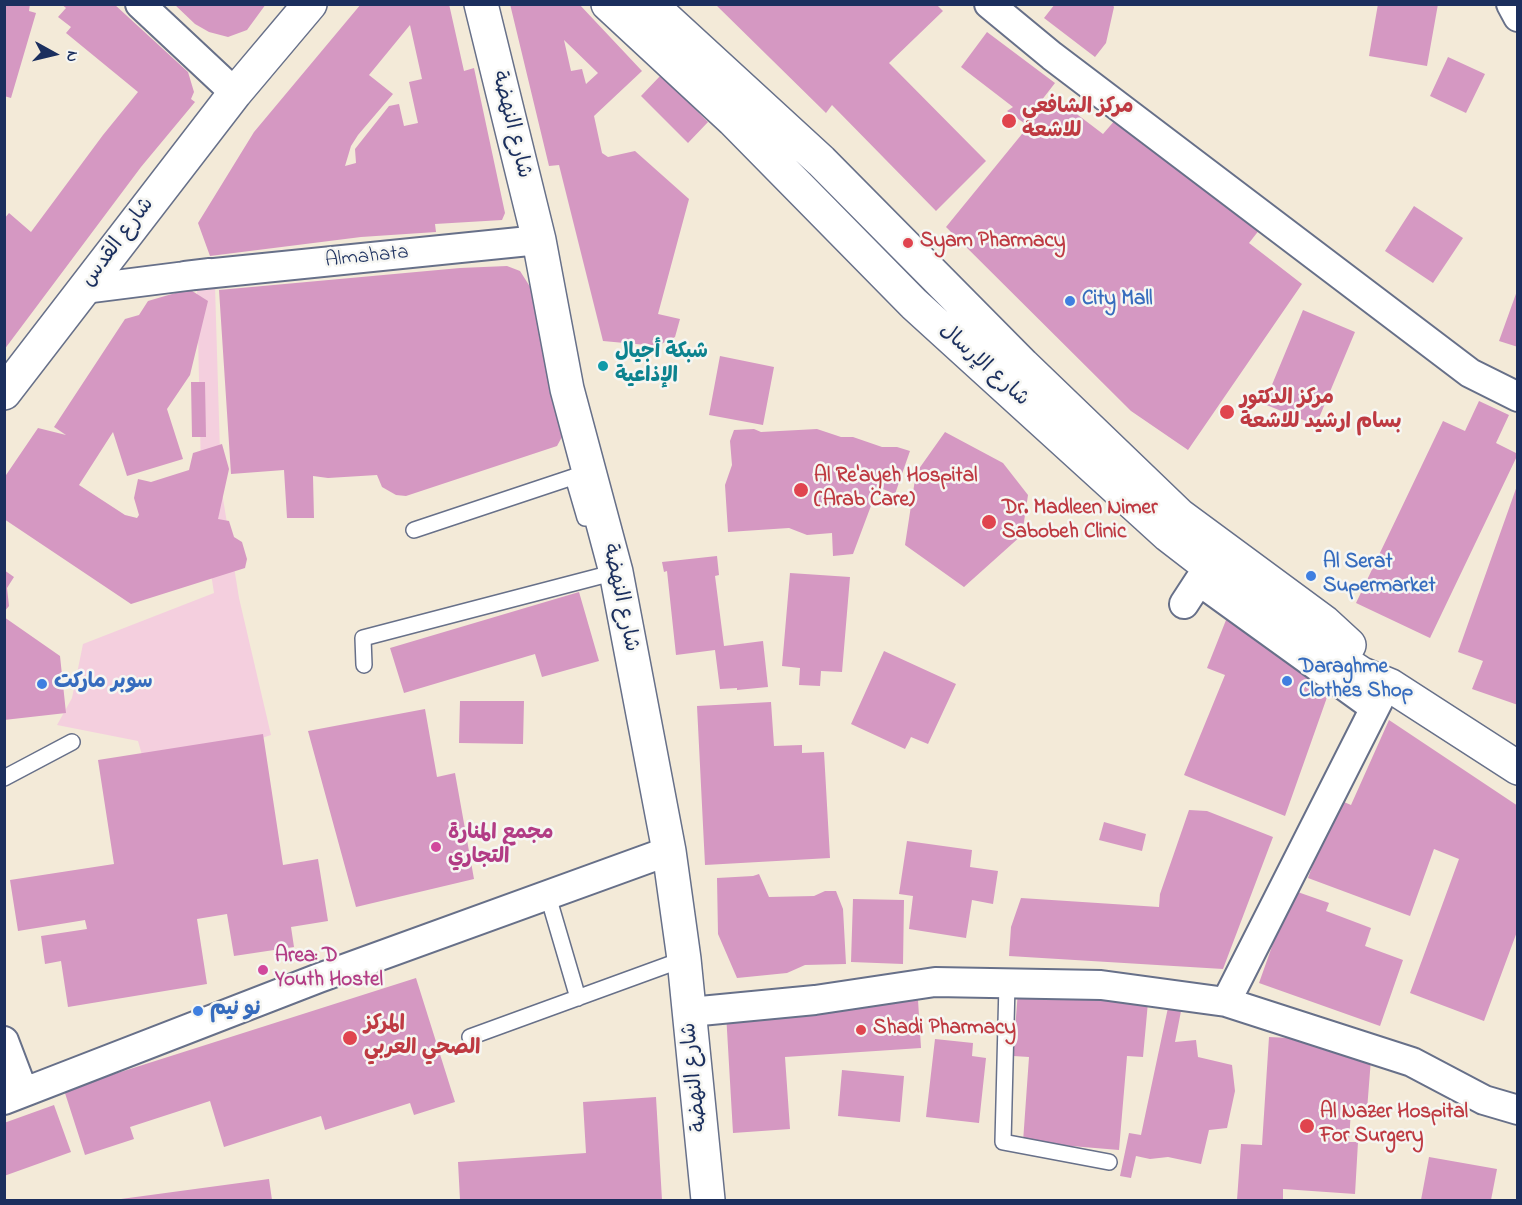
<!DOCTYPE html>
<meta charset="utf-8">
<style>
body{margin:0}
#map{position:relative;width:1522px;height:1205px;overflow:hidden;background:#f3ead8;font-family:"Indie Flower",sans-serif}
canvas{display:block}
.frame{position:absolute;inset:0;border:6px solid #1b2f5e;pointer-events:none}
.north{position:absolute;left:24px;top:24px;width:60px;height:60px;-webkit-text-stroke:4px #f6f6f2;paint-order:stroke;rotate:98deg;font-size:16px;font-weight:700;line-height:24px;text-align:center;color:#1b2f5e}
.north::after{content:'';display:block;margin:auto;width:21px;height:27px;background:#1b2f5e;clip-path:polygon(50% 0,100% 100%,50% 72%,0 100%)}
</style>
<div id="map">
<canvas width="1522" height="1205"></canvas>
<div class="frame"></div>
<div class="north">N</div>
</div>
<script>
const context = document.querySelector('canvas').getContext('2d');
context.lineJoin = 'round';
function fill(path, color) { context.fillStyle = color; context.fill(path, 'evenodd'); }
const poly = rows => new Path2D(rows.map(r => 'M' + r).join(''));
function stroke(path, color, width, dash) { context.strokeStyle = color; context.lineWidth = width; context.lineCap = dash ? 'butt' : 'round'; context.setLineDash(dash || []); context.stroke(path); }
function label(font, color, halo, rows, align = 'center') {
  context.font = font + ' "Indie Flower","Playpen Sans Arabic",sans-serif'; context.lineWidth = 5; context.setLineDash([]); context.textBaseline = 'middle'; context.strokeStyle = halo; context.fillStyle = color; for (const [text, x, y, turn = 0] of rows) {
    context.save(); context.translate(x, y); context.rotate((+turn || 0) * Math.PI / 180); context.textAlign = isNaN(turn) ? turn : align; if (halo) context.strokeText(text, 0, 0); context.fillText(text, 0, 0); context.restore();
  }
}
const built = poly([
 [215,286,221,486,239,598,271,735,148,776,138,741,57,725,72,698,83,644,214,593,202,516,197,289]
]);
const building = poly([
 [4,4,30,4,29,11,36,13,11,98,4,96],
 [61,4,114,4,188,72,194,92,191,99,195,102,141,167,4,350,4,219,9,213,31,232,103,135,138,92,66,33,71,27,58,17,66,8],
 [174,4,266,4,247,30,228,37,209,32,195,24],
 [361,4,449,4,464,71,474,68,505,213,502,220,435,224,436,232,361,237,210,256,198,223,254,132],
 [410,25,422,79,409,82,418,123,404,126,399,104,389,106,355,149,356,163,345,166,351,146,358,135,393,94,369,75],
 [510,4,579,4,642,71,594,116,602,153,608,157,635,151,689,199,658,314,680,319,675,337,657,346,603,341,559,165,549,166],
 [564,40,598,73,586,84,582,69,571,71],
 [715,4,936,4,943,11,889,63,986,161,936,211,832,105,826,113],
 [1055,4,1112,4,1114,7,1106,43,1095,57,1044,18],
 [1378,4,1438,4,1427,66,1369,56],
 [987,32,1055,83,1024,123,1007,111,1013,107,961,67],
 [1448,57,1485,74,1466,113,1430,96],
 [661,75,708,122,688,143,641,96],
 [1053,96,1103,134,1116,119,1260,229,1249,243,1302,284,1188,450,1131,411,946,227],
 [1414,206,1463,238,1433,283,1385,251],
 [507,266,520,271,534,293,562,437,557,446,406,496,396,495,382,487,377,475,328,478,313,476,314,518,287,518,284,470,231,474,219,290,460,268],
 [189,289,208,301,190,375,167,409,183,459,127,476,113,432,79,485,125,515,137,518,139,515,134,498,138,479,151,482,189,470,193,453,222,444,229,469,218,519,229,521,234,537,242,542,247,559,245,568,131,604,4,519,4,478,38,428,66,435,54,427,125,319,139,315,148,301],
 [1517,291,1518,291,1518,347,1499,341],
 [1303,310,1355,332,1316,425,1264,404],
 [720,356,774,367,763,425,709,415],
 [191,382,205,382,206,437,192,437],
 [1479,401,1509,415,1496,443,1518,454,1430,638,1356,603,1443,421,1465,431],
 [754,429,761,432,817,429,841,437,853,437,882,447,897,447,910,451,895,494,878,487,853,554,833,556,832,533,807,535,789,528,728,532,725,485,732,465,730,441,734,430],
 [945,432,1003,463,1028,495,1022,535,964,587,905,545,916,473],
 [1518,483,1518,705,1472,689,1483,661,1458,652],
 [717,556,719,575,715,576,724,646,763,641,768,687,737,690,737,688,720,689,715,650,676,655,667,571,664,572,662,562],
 [4,570,14,577,7,588,9,606,4,612],
 [790,573,850,577,842,672,821,671,820,686,799,685,800,668,782,666],
 [579,592,599,661,542,677,535,654,404,693,390,648],
 [1228,615,1331,686,1285,816,1184,775,1225,675,1207,668],
 [4,617,60,656,66,713,4,720],
 [884,651,956,684,928,744,911,737,905,749,851,724],
 [460,701,524,701,523,744,459,743],
 [771,702,774,746,802,745,802,753,824,752,830,858,705,865,697,706],
 [425,709,437,777,455,773,474,879,356,907,308,731],
 [1389,720,1518,806,1518,929,1484,1021,1410,993,1459,859,1434,849,1410,916,1308,878,1337,799,1351,805],
 [263,734,283,865,318,859,328,921,291,927,294,947,234,956,227,914,197,919,207,984,68,1007,61,961,45,964,41,936,87,929,85,920,18,931,10,880,114,864,98,760],
 [1189,810,1207,811,1273,837,1223,969,1009,956,1011,927,1021,898,1159,907,1160,894],
 [1104,822,1146,834,1142,851,1099,840],
 [907,841,972,850,970,867,998,871,993,904,972,900,966,938,909,929,913,896,899,894],
 [759,874,769,897,814,896,825,891,836,891,843,909,846,964,805,965,787,973,737,978,718,934,717,878,753,876],
 [1292,890,1329,903,1326,911,1371,928,1365,946,1403,960,1380,1026,1259,983],
 [853,899,904,900,903,964,851,962],
 [416,978,455,1102,414,1115,410,1103,325,1130,321,1116,224,1147,210,1101,130,1127,134,1139,85,1155,64,1090],
 [1018,991,1148,1002,1143,1057,1127,1056,1119,1150,1023,1142,1029,1057,1013,1056],
 [918,1000,921,1048,785,1057,790,1129,733,1133,726,1013],
 [1169,1003,1182,1006,1175,1042,1196,1040,1198,1057,1232,1065,1235,1091,1227,1128,1209,1130,1201,1164,1168,1157,1150,1159,1136,1156,1131,1178,1120,1176,1129,1133,1141,1135],
 [1269,1037,1311,1039,1371,1059,1367,1110,1351,1109,1349,1142,1358,1142,1355,1194,1283,1189,1283,1200,1237,1200,1241,1144,1262,1145],
 [935,1039,973,1043,972,1056,986,1058,979,1123,926,1117],
 [842,1070,904,1076,900,1122,838,1116],
 [656,1097,662,1200,574,1200,574,1199,460,1200,458,1162,586,1153,583,1102],
 [54,1105,71,1152,4,1176,4,1123],
 [1429,1157,1497,1169,1491,1200,1421,1200],
 [269,1179,272,1200,121,1200,121,1199]
]);
const lane = poly([
 [573,477,585,518],
 [414,530,582,474],
 [364,665,363,638,616,572],
 [4,778,72,742],
 [548,896,578,998],
 [1007,984,1003,1142,1109,1162],
 [470,1037,684,959]
]);
const street = poly([
 [140,4,235,93],
 [989,4,1052,56,1470,373,1518,397],
 [1511,4,1518,17],
 [84,289,210,273,185,276,539,240],
 [1184,604,1199,581,1375,708],
 [1387,684,1226,1002,1412,1062,1484,1100,1518,1110],
 [690,1012,815,1000,935,982,1101,985,1226,1002],
 [4,1041,23,1091],
 [4,1100,319,978,669,851]
]);
const secondary = poly([
 [481,4,539,240,567,389,616,572,669,851,684,959,708,1200],
 [608,4,733,120,914,304,1168,535,1269,613,1362,674,1391,686,1518,768],
 [650,4,821,161,1023,365,1179,515,1324,622,1349,645],
 [4,393,235,93,310,4]
]);
const markers = [
 [1009,121,8,"#e0444e"],
 [908,243,6,"#e0444e"],
 [1070,301,6,"#3f7fe0"],
 [603,366,6,"#0f9aa8"],
 [1227,412,8,"#e0444e"],
 [801,490,8,"#e0444e"],
 [989,522,8,"#e0444e"],
 [1311,576,6,"#3f7fe0"],
 [1287,681,6,"#3f7fe0"],
 [42,684,6,"#3f7fe0"],
 [436,847,6,"#d1479c"],
 [263,970,6,"#d1479c"],
 [198,1011,6,"#3f7fe0"],
 [861,1030,6,"#e0444e"],
 [350,1038,8,"#e0444e"],
 [1307,1126,8,"#e0444e"]
];
const healthNames = [
 ["مركز الشافعي",1022,109],
 ["للاشعه",1022,133],
 ["Syam Pharmacy",920,243],
 ["مركز الدكتور",1240,400],
 ["بسام ارشيد للاشعة",1240,424],
 ["Al Re'ayeh Hospital",814,478],
 ["(Arab Care)",814,502],
 ["Dr. Madleen Nimer",1002,510],
 ["Sabobeh Clinic",1002,534],
 ["المركز",364,1026],
 ["الصحي العربي",364,1050],
 ["Shadi Pharmacy",873,1030],
 ["Al Nazer Hospital",1320,1114],
 ["For Surgery",1320,1138]
];
const streetNames = [
 ["شارع النهضة",510,125,76],
 ["شارع القدس",119,243,-53],
 ["Almahata",367,258,-6],
 ["شارع الإرسال",983,366,42],
 ["شارع النهضة",619,598,78],
 ["شارع النهضة",696,1077,-96]
];
const shopNames = [
 ["City Mall",1082,301],
 ["Al Serat",1323,564],
 ["Supermarket",1323,588],
 ["Daraghme",1299,669],
 ["Clothes Shop",1299,693],
 ["سوبر ماركت",54,684],
 ["نو نيم",210,1011]
];
const cultureNames = [
 ["شبكة أجيال",615,354],
 ["الإذاعية",615,378]
];
const hotelNames = [
 ["مجمع المنارة",448,835],
 ["التجاري",448,859],
 ["Area: D",275,958],
 ["Youth Hostel",275,982]
];
fill(built, '#f4cfde');
fill(building, '#d598c2');
stroke(lane, '#677089', 18);
stroke(street, '#677089', 32);
stroke(secondary, '#677089', 36);
stroke(lane, '#fff', 15);
stroke(street, '#fff', 28);
stroke(secondary, '#fff', 33);
for (const [x, y, r, color] of markers) { const dot = new Path2D(); dot.arc(x, y, r, 0, 2 * Math.PI); context.fillStyle = color; context.fill(dot); stroke(dot, '#f6f6f2', 2); }
label('bold 21px', '#be3a42', '#f6f6f2', healthNames, 'left');
label('21px', '#1b2f5e', '#f6f6f2', streetNames);
label('bold 21px', '#366cbe', '#f6f6f2', shopNames, 'left');
label('bold 21px', '#0d838f', '#f6f6f2', cultureNames, 'left');
label('bold 21px', '#b23c85', '#f6f6f2', hotelNames, 'left');
</script>
